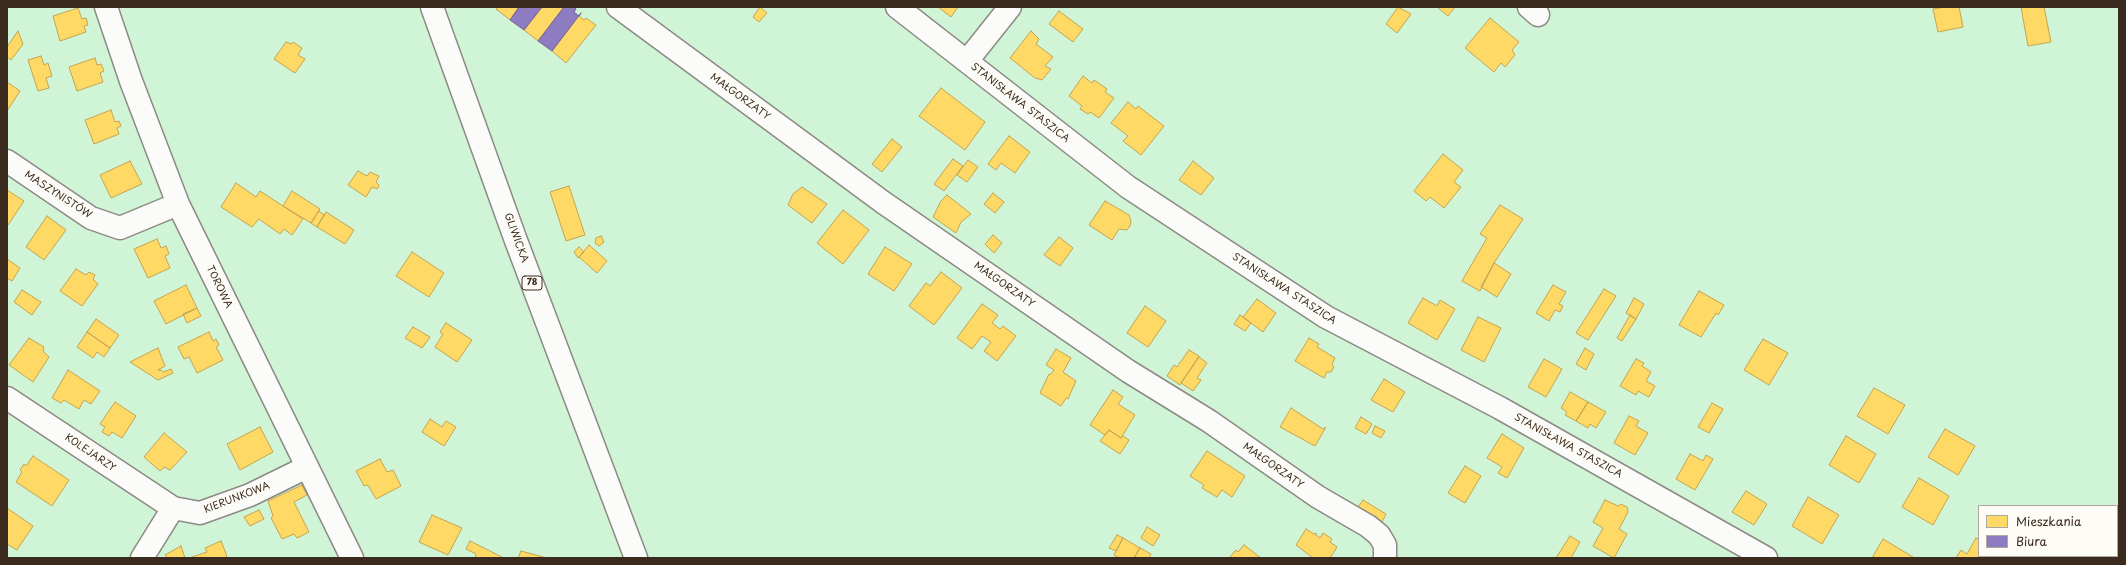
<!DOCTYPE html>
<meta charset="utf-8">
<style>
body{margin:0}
#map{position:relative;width:2126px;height:565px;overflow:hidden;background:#fcfbf8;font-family:"Playpen Sans",sans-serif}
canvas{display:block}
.frame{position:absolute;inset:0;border:8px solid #3b2a1e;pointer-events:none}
.legend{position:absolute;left:1978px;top:505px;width:140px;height:52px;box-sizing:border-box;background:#fdfcf7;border:1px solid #afa8a0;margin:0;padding:5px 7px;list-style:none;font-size:12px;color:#3b2a1e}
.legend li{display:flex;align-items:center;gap:8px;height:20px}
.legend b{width:20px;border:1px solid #afa8a0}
</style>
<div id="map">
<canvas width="2126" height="565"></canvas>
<div class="frame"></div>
<ul class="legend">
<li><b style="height:11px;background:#ffd966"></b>Mieszkania</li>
<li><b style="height:11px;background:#8e7cc3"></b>Biura</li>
</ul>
</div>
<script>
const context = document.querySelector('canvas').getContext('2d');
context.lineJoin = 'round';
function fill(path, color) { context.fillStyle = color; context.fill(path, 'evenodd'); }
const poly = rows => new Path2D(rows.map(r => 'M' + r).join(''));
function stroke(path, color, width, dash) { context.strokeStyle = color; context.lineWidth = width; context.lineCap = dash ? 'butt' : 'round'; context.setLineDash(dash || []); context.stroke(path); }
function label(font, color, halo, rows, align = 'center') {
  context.font = font + ' "Playpen Sans",sans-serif'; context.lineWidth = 4; context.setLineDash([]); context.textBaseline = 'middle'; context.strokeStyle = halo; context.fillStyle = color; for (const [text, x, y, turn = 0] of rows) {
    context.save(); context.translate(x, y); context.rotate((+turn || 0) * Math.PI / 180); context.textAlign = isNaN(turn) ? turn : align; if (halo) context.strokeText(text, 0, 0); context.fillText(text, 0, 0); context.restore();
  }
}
const green = poly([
 [7,7,2119,7,2119,558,7,558],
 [1979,506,2117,506,2117,556,1979,556]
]);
const homes = poly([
 [497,7,519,7,510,20,496,9,497,7],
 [542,7,564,7,538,41,524,30,542,7],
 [760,7,767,13,759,22,753,17,760,7],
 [938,7,958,7,951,17,938,7],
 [1398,7,1411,14,1397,33,1386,24,1398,7],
 [1437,7,1455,7,1448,16,1437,7],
 [1945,7,1959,7,1963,27,1938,32,1933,9,1945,7],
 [2021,7,2044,7,2051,42,2028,46,2021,7],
 [78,8,82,19,86,18,88,25,84,26,86,32,60,41,53,16,78,8],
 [1059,11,1083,29,1073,42,1049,24,1059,11],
 [581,13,579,16,584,20,586,18,596,25,566,63,552,51,581,13],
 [1490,18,1519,42,1512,50,1515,55,1505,67,1501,63,1494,72,1465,48,1490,18],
 [18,31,23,44,11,60,7,57,7,47,18,31],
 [1031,31,1039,39,1036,44,1053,57,1045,66,1051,69,1042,80,1035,78,1010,58,1031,31],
 [286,42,291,44,293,42,302,48,298,55,305,59,295,73,274,59,286,42],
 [41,56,44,65,48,63,52,76,46,78,49,88,38,91,28,60,41,56],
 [95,58,97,65,101,64,104,71,100,73,103,82,77,91,69,67,95,58],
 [1083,76,1092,83,1094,80,1107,89,1105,92,1114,98,1099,118,1090,112,1088,114,1080,109,1082,106,1069,96,1083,76],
 [7,82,20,91,7,111,7,82],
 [941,88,985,122,965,150,919,116,941,88],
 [1128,102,1136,109,1138,106,1164,126,1141,155,1123,141,1128,136,1111,123,1128,102],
 [111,110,115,122,119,121,121,126,117,128,119,134,94,144,85,120,111,110],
 [1009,136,1030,152,1015,173,1001,163,996,170,988,164,1009,136],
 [892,139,902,147,882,172,872,164,892,139],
 [1443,154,1463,170,1454,182,1461,187,1444,208,1430,197,1426,201,1414,191,1443,154],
 [953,159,963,166,944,191,934,184,953,159],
 [968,160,978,167,967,182,957,175,968,160],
 [130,161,142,184,111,198,100,175,130,161],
 [1193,161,1214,178,1201,195,1179,180,1193,161],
 [358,171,367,176,370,172,379,176,376,182,379,185,378,188,377,189,372,187,366,197,348,185,358,171],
 [236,183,256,197,260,191,303,219,292,235,284,229,280,234,259,219,252,227,221,207,236,183],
 [569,186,585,235,566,241,550,192,569,186],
 [802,187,827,204,812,223,788,205,793,194,802,187],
 [7,190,24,201,8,225,7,224,7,190],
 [292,191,320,209,311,223,283,206,292,191],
 [993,193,1004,202,995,213,984,204,993,193],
 [947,195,971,214,961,222,956,233,933,217,941,201,947,195],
 [1105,201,1129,215,1131,221,1130,226,1127,230,1119,229,1112,240,1089,225,1105,201],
 [1500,205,1523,219,1494,263,1480,291,1462,281,1487,238,1480,234,1500,205],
 [843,210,869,230,843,264,817,243,843,210],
 [319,211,324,215,317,227,311,223,319,211],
 [326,212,354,230,345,244,317,227,326,212],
 [47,216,66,230,44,260,26,247,47,216],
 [993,235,1002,243,994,253,985,244,993,235],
 [601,236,604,242,599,246,595,243,596,238,601,236],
 [1059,237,1073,248,1060,266,1044,255,1059,237],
 [157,239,161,248,166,246,169,254,165,256,170,268,148,278,134,249,157,239],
 [589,245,607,261,597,273,579,257,589,245],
 [579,247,584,252,578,258,574,252,579,247],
 [885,247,912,264,894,291,868,274,885,247],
 [412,252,444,273,429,297,396,276,412,252],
 [7,259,20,268,12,281,7,278,7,259],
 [1494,263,1511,274,1497,297,1481,287,1494,263],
 [76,269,86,275,89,272,95,275,93,279,98,284,82,306,60,291,76,269],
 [941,272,962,288,934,325,909,306,926,283,930,286,941,272],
 [186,285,197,308,166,324,154,301,186,285],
 [1553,285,1566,292,1559,304,1563,306,1560,312,1555,310,1549,321,1536,313,1553,285],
 [1604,289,1616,296,1588,340,1576,333,1604,289],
 [22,290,41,302,32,315,14,302,22,290],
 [1699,291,1724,305,1718,315,1716,313,1701,337,1679,325,1699,291],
 [1423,298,1437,306,1440,300,1455,309,1437,340,1408,323,1423,298],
 [1634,298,1644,304,1636,319,1626,313,1634,298],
 [1257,299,1276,313,1263,332,1243,317,1257,299],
 [982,304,998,315,992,323,1000,329,1003,326,1016,336,997,361,984,351,991,342,982,336,972,349,957,338,982,304],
 [1145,306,1166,321,1148,347,1127,333,1145,306],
 [197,308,201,316,187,323,183,314,197,308],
 [1240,315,1251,323,1245,331,1234,324,1240,315],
 [1630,315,1636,319,1622,341,1617,338,1630,315],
 [1478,317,1501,328,1484,362,1461,350,1478,317],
 [96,319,119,335,110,348,87,332,96,319],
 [446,323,472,340,457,362,435,347,443,334,440,332,446,323],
 [413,327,430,337,422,348,405,338,413,327],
 [87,332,110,348,104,357,97,352,93,358,77,347,87,332],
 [209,332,213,341,216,339,219,345,216,347,223,360,197,373,189,357,184,359,178,347,209,332],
 [29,338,44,347,43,351,49,357,33,382,9,365,29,338],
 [1309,338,1319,344,1317,347,1335,358,1332,364,1334,367,1331,372,1327,372,1324,378,1295,361,1309,338],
 [1763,339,1788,353,1769,385,1744,370,1763,339],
 [158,348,165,366,158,370,161,370,163,372,171,369,173,373,158,380,130,362,158,348],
 [1585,348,1594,354,1586,370,1576,364,1585,348],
 [1056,349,1071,358,1063,372,1076,381,1068,399,1066,398,1061,406,1040,393,1049,374,1050,375,1054,370,1046,365,1056,349],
 [1189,350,1199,356,1180,385,1167,376,1174,365,1177,367,1189,350],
 [1199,357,1207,363,1197,378,1201,380,1193,391,1181,383,1199,357],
 [1544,359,1562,369,1546,397,1528,387,1544,359],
 [1636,359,1644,363,1642,366,1651,372,1646,381,1655,386,1649,397,1638,391,1636,395,1620,386,1636,359],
 [68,370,100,391,91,404,84,400,79,409,64,400,61,403,52,398,68,370],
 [1384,379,1405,392,1393,412,1371,400,1384,379],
 [1874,388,1905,405,1888,434,1857,416,1874,388],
 [1113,390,1123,397,1118,404,1135,415,1121,438,1109,430,1105,435,1090,425,1113,390],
 [1570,392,1588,402,1576,421,1565,415,1567,412,1561,408,1570,392],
 [115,402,136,416,122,438,112,432,109,436,102,432,105,427,100,424,115,402],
 [1588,402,1606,412,1596,428,1590,424,1588,428,1576,421,1588,402],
 [1712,403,1723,409,1709,433,1698,427,1712,403],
 [1291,408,1323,429,1326,427,1315,446,1280,427,1291,408],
 [1629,416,1639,421,1636,426,1648,433,1635,455,1614,443,1629,416],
 [1361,417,1372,424,1366,434,1355,428,1361,417],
 [430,419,442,427,446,421,456,427,444,446,422,432,430,419],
 [1375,426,1385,431,1381,438,1372,433,1375,426],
 [260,427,273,452,240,470,227,444,260,427],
 [1945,429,1975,446,1958,475,1928,457,1945,429],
 [1109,430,1121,438,1123,436,1129,440,1120,454,1100,441,1109,430],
 [164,433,187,452,170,470,164,467,160,471,144,457,164,433],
 [1502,434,1524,448,1507,478,1498,473,1502,467,1487,458,1502,434],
 [1846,436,1876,454,1859,483,1829,465,1846,436],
 [1207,451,1245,476,1232,497,1222,490,1217,497,1202,488,1204,485,1190,476,1207,451],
 [1690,454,1703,461,1706,455,1713,459,1695,490,1676,479,1690,454],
 [33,456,69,480,52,506,16,482,22,472,20,470,24,464,26,466,33,456],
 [380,459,387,472,393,470,401,486,376,499,368,485,364,486,356,471,380,459],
 [1465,466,1481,476,1465,503,1448,493,1465,466],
 [1919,478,1949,496,1933,525,1902,507,1919,478],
 [302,485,307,495,294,502,309,532,297,538,294,534,282,539,271,518,273,516,268,501,302,485],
 [1746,491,1767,504,1754,525,1732,512,1746,491],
 [1808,497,1839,515,1822,544,1792,526,1808,497],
 [1363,500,1386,514,1382,522,1358,507,1363,500],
 [1605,500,1618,506,1621,504,1627,507,1628,512,1619,529,1627,534,1614,558,1593,546,1603,528,1593,522,1605,500],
 [7,508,33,526,17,550,7,544,7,508],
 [259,510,264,519,250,526,244,517,259,510],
 [432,515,462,528,448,555,419,542,432,515],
 [1147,527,1160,535,1153,546,1141,538,1147,527],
 [1306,529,1314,534,1316,533,1316,535,1320,538,1323,533,1332,539,1330,542,1337,547,1330,558,1313,558,1296,545,1306,529],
 [1117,535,1123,538,1116,551,1109,548,1117,535],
 [1570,536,1580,542,1571,558,1556,558,1570,536],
 [1123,538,1140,548,1134,558,1119,558,1114,555,1123,538],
 [1976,538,1979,540,1979,556,1997,556,1996,558,1956,558,1961,550,1967,554,1976,538],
 [1883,539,1913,557,1913,558,1872,558,1883,539],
 [221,541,227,556,225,558,189,558,207,552,205,548,221,541],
 [470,541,502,557,502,558,475,558,476,554,466,549,470,541],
 [1244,545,1261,558,1229,558,1236,550,1238,552,1244,545],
 [181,546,185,558,168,558,165,555,181,546],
 [1140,548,1151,554,1149,558,1134,558,1140,548],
 [521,551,547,558,518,558,521,551]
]);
const offices = poly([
 [519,7,542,7,524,30,510,20,519,7],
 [564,7,573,7,576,9,574,12,579,16,581,13,552,51,538,41,564,7]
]);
const minor = poly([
 [106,7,131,81,178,204,352,558],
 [618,7,884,203,1128,371,1209,421,1318,497,1368,526,1379,535,1385,545,1385,558],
 [897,7,1128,187,1326,317,1500,408,1766,558],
 [1529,7,1538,15],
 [967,61,1010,7],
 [7,161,91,218,120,228,178,204],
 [7,398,173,508],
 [142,558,173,508,200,513,250,495,307,467]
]);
const major = poly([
 [432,7,515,238,636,558]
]);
const shields = [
 [532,283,20]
];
const shieldNames = [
 ["78",532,283]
];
const streetNames = [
 ["MAŁGORZATY",740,97,36],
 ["STANISŁAWA STASZICA",1020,103,38],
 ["MASZYNISTÓW",58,195,33],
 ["GLIWICKA",516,238,70],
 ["MAŁGORZATY",1004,285,35],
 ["TOROWA",219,287,64],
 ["STANISŁAWA STASZICA",1284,289,33],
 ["STANISŁAWA STASZICA",1568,446,29],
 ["KOLEJARZY",90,453,34],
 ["MAŁGORZATY",1273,466,35],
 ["KIERUNKOWA",237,498,-21]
];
fill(green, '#d0f5d6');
fill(homes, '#ffd966');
stroke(homes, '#c4a450', 1);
fill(offices, '#8e7cc3');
stroke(offices, '#756392', 1);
stroke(minor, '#8d8985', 25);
stroke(major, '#8d8985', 25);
stroke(minor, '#fbfbf9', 22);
stroke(major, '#fbfbf9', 22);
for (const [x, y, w] of shields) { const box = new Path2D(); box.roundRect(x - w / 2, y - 7, w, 14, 3); context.fillStyle = '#fdfcf7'; context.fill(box); stroke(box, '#3b2a1e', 1); }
label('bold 9px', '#3b2a1e', null, shieldNames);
label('10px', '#3b2a1e', '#fdfcf7', streetNames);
</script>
